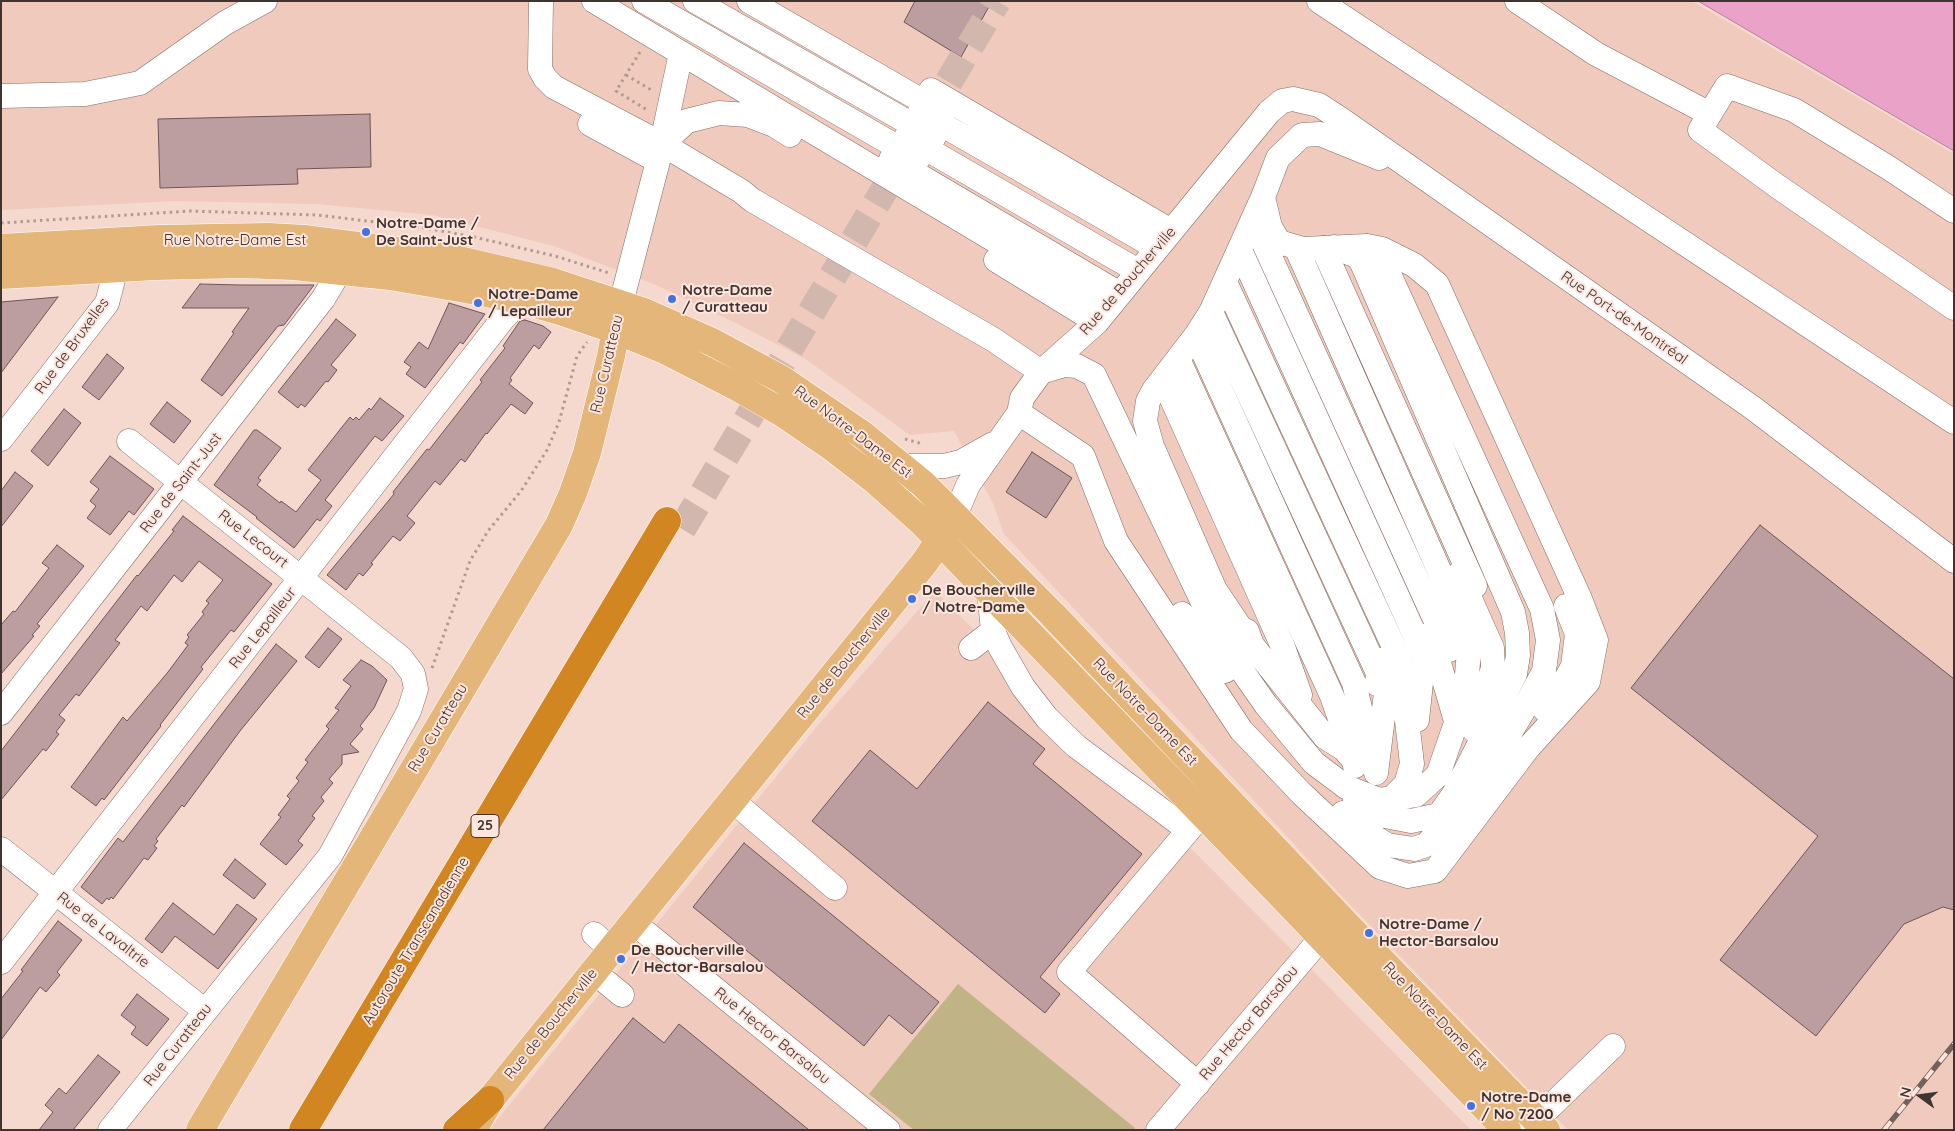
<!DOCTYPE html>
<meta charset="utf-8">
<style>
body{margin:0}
#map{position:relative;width:1955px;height:1131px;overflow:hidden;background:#f5d8ce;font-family:Quicksand,sans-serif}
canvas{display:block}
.frame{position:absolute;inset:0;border:2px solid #403430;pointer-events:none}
.north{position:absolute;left:1895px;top:1071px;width:50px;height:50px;-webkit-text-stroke:4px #fee6de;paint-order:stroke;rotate:284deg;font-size:14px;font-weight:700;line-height:20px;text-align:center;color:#403430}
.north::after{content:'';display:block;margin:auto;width:18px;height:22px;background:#403430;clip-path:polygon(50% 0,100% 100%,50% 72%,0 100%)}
</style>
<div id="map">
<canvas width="1955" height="1131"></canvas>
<div class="frame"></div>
<div class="north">N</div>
</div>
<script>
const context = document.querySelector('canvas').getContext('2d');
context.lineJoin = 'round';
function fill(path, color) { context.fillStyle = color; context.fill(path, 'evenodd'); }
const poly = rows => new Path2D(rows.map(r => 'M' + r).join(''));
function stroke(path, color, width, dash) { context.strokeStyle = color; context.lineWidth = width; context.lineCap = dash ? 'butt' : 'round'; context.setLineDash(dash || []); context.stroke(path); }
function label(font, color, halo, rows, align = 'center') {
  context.font = font + ' Quicksand,sans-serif'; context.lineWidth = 4; context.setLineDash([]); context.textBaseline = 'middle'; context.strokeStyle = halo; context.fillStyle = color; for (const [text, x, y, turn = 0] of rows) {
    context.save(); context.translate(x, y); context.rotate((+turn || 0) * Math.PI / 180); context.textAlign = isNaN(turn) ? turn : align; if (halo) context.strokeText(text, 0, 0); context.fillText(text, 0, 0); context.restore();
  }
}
const built = poly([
 [1,1,1692,1,1954,154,1954,1130,1568,1130,1337,891,1250,796,1004,534,993,503,954,431,910,435,807,360,740,325,656,285,554,246,432,215,317,204,175,201,1,210],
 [935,591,1471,1130,489,1130,819,724]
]);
const green = poly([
 [958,984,1135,1128,1134,1130,914,1130,869,1094]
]);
const water = poly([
 [1698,1,1954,1,1954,151,1698,1]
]);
const building = poly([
 [915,1,992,1,961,57,904,22,915,1],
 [370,114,371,167,297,169,298,184,160,188,158,119,370,114],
 [200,284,241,285,314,285,284,325,278,326,222,396,201,380,234,333,232,332,249,308,182,308,200,284],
 [58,297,1,373,1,302,58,297],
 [449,303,485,314,463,344,460,342,425,388,406,374,411,367,404,362,419,342,428,349,449,303],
 [336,319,356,335,331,365,337,370,328,382,326,381,305,407,301,404,298,408,278,392,336,319],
 [525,320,543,326,551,332,539,349,534,345,510,378,512,380,509,384,533,403,525,414,511,404,487,434,486,433,465,462,461,459,440,485,435,481,407,516,415,523,400,541,393,536,371,563,373,564,363,576,359,573,346,590,327,575,394,494,393,492,427,449,429,450,482,382,480,380,505,348,503,346,520,321,525,320],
 [107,354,124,368,99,400,82,387,107,354],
 [380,398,404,416,382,441,375,436,325,500,332,506,320,521,317,519,294,548,256,518,257,517,214,485,254,430,257,430,281,448,258,478,261,480,257,485,280,503,281,501,296,512,321,480,308,470,350,417,353,420,356,417,359,420,369,408,371,410,380,398],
 [167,402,191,421,174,443,150,424,167,402],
 [64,409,81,423,48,466,31,451,64,409],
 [1032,452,1072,478,1046,518,1006,492,1032,452],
 [110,456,154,489,134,515,129,511,110,535,87,518,96,506,90,501,99,489,90,482,110,456],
 [15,472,33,486,1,527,1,491,15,472],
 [183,516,272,584,234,632,231,630,201,667,203,669,160,725,161,726,104,800,102,798,96,806,71,787,123,717,127,721,168,672,188,645,185,643,189,637,187,635,204,614,202,612,209,603,206,601,223,580,199,561,182,582,174,575,147,611,141,606,115,640,120,643,79,696,76,694,59,715,65,720,56,732,59,734,46,751,43,749,1,800,1,751,137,575,138,576,174,531,172,530,183,516],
 [1760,525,1954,679,1954,910,1943,907,1904,924,1816,1036,1720,960,1818,836,1631,688,1760,525],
 [57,545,84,566,37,624,40,626,32,635,34,636,1,674,1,625,13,611,15,612,49,568,42,563,57,545],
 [328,628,342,639,319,668,305,657,328,628],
 [276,644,297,661,240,731,184,807,182,805,156,839,158,841,154,846,157,848,148,860,144,858,113,899,111,897,109,900,107,898,102,904,81,887,118,838,123,842,276,644],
 [361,660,372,666,387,680,374,708,360,726,363,729,350,744,359,752,342,755,342,764,329,779,333,783,321,797,324,801,312,816,315,818,298,841,303,845,286,865,260,844,281,817,278,815,290,799,287,796,299,781,296,778,308,762,305,760,329,729,326,726,339,710,335,708,351,686,343,680,361,660],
 [988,702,1045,749,1033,764,1142,854,1040,977,1060,994,1045,1013,812,821,870,750,917,789,988,702],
 [744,843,939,1002,912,1034,889,1015,864,1046,693,907,744,843],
 [235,859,266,884,254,899,223,875,235,859],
 [173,903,214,935,237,904,257,919,218,969,175,936,162,953,145,939,173,903],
 [58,921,82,940,57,972,60,975,46,992,40,987,1,1040,1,999,23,971,21,970,58,921],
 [137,994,169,1019,147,1046,131,1034,136,1027,121,1015,137,994],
 [633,1018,664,1043,679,1024,809,1130,543,1130,633,1018],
 [98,1055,120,1072,73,1130,39,1130,53,1112,45,1105,59,1088,66,1094,98,1055]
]);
const highwayTunnel = poly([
 [927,118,997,1],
 [682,529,904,157]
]);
const path = poly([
 [640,52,616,91,649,111],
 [626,75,653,91],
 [1,223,190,211,317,215,425,228,474,237,555,256,609,273],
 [905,439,923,444],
 [432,668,470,561,488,531,521,491,547,450,559,422,577,356,587,342]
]);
const minor = poly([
 [541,1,540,69,545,78,554,87,662,144,741,191,752,200,994,340,1041,372,1064,365,1077,366,1094,375,1222,642,1266,705,1314,763,1346,787,1379,800,1416,795,1438,775,1465,697,1470,640,1296,247],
 [594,1,1108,308],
 [644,1,918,159],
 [695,1,934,137],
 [749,1,943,113],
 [1319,1,1954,422],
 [1517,1,1596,54,1710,114],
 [931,90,1171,231],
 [1,96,85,94,140,83,225,23,265,1],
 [920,112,1157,248],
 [590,124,658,161],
 [906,137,1138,271],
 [662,144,687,121,719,113,748,115,774,125,790,135],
 [891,159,1120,294],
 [1954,211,1889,168,1794,110,1727,86,1700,130,1777,186,1954,308],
 [1257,228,1449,650],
 [1367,246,1378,254,1384,263,1542,609,1548,640,1544,671,1523,711,1476,790],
 [1334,247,1357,256,1362,263,1513,612,1517,633,1518,655,1515,674,1454,794,1439,815,1411,821,1380,815,1355,800],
 [1323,248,1475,586],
 [1240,250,1424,655,1417,720],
 [996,260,1097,322],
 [1225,282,1400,660,1412,764,1406,784,1392,798],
 [621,303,658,161,681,53],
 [1211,312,1378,673,1377,684],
 [1196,336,1354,683,1372,758],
 [1178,359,1332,696,1345,733],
 [1163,379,1283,647,1300,695],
 [1019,413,1083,456,1116,541,1241,730,1302,794,1380,867,1408,876,1435,871,1528,748,1588,682,1596,640,1580,599,1437,284,1414,265,1382,249,1367,246,1303,249,1279,242,1270,227,1263,197],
 [1,439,107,303,112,284,106,261,106,251],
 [902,466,944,466,961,462,993,444],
 [955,516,968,485,1019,413,1022,398,1041,372,1097,322,1269,112,1282,101,1293,99,1319,105,1342,120,1753,408,1954,561],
 [1459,574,1492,648,1493,668,1474,730],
 [989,590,993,631,1000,647,1023,687,1047,718,1076,746,1188,830],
 [1182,614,1225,671],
 [1247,631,1252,645,1325,737,1344,749,1356,763,1355,766],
 [1428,635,1435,649,1456,721],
 [1252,645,1215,590,1152,446,1145,421,1148,401,1154,390,1197,334,1211,312,1263,197,1278,158,1302,135,1320,134,1379,158],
 [971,648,993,631],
 [1545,710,1557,696,1573,666,1577,634,1566,606],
 [1,713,323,299,341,269,344,255],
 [1347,716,1356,763],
 [1376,773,1389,669,1385,659],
 [733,801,835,888],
 [1343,813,1360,828,1387,845,1414,849,1426,845,1488,777],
 [1,849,205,1011],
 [634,923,888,1130],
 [594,934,612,950],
 [1,962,502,320,516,305,523,301,529,302],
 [594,972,622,995],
 [1198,1084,1069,972,1203,813],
 [110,1130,330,856,409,711,416,689,413,674,401,658,129,441],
 [1158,1130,1333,924],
 [1526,1130,1613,1046]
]);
const major = poly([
 [1,248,160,239,268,237,304,239,450,258,553,282,644,312,712,342,781,379,863,435,923,484,1052,614,1360,939,1546,1130],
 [1,275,155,266,242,264,294,266,390,276,483,292,529,302,560,311,616,330,665,350,739,388,781,412,832,447,876,481,922,522,1507,1130],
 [478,1121,490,1100,925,562,949,526],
 [200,1130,559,525,573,493,587,453,611,356,619,312]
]);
const highway = poly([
 [303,1130,667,521],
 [457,1130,490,1100]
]);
const rail = poly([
 [1884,1130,1954,1044]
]);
const markers = [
 [366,232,5,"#4372e3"],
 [672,299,5,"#4372e3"],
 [478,303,5,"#4372e3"],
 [912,599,5,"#4372e3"],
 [1369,933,5,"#4372e3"],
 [621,959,5,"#4372e3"],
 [1471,1106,5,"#4372e3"]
];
const shields = [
 [485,826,28]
];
const shieldNames = [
 ["25",485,826]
];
const poiNames = [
 ["Notre-Dame /",376,223],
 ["De Saint-Just",376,240],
 ["Notre-Dame",682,290],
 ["/ Curatteau",682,307],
 ["Notre-Dame",488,294],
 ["/ Lepailleur",488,311],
 ["De Boucherville",922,590],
 ["/ Notre-Dame",922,607],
 ["Notre-Dame /",1379,924],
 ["Hector-Barsalou",1379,941],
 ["De Boucherville",631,950],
 ["/ Hector-Barsalou",631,967],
 ["Notre-Dame",1481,1097],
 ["/ No 7200",1481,1114]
];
const streetNames = [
 ["Rue Notre-Dame Est",235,240],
 ["Rue de Boucherville",1128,281,-49],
 ["Rue Port-de-Montréal",1624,318,35],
 ["Rue de Bruxelles",72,346,-54],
 ["Rue Curatteau",607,364,-77],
 ["Rue Notre-Dame Est",853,432,37],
 ["Rue de Saint-Just",181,483,-52],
 ["Rue Lecourt",253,539,38],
 ["Rue Lepailleur",263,628,-52],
 ["Rue de Boucherville",844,663,-51],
 ["Rue Notre-Dame Est",1145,712,46],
 ["Rue Curatteau",438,728,-59],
 ["Rue de Lavaltrie",103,930,38],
 ["Autoroute Transcanadienne",416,941,-59],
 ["Rue Notre-Dame Est",1435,1016,46],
 ["Rue Hector Barsalou",1249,1023,-50],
 ["Rue de Boucherville",551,1024,-51],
 ["Rue Hector Barsalou",772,1036,39],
 ["Rue Curatteau",178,1045,-52]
];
fill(built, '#efcabd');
fill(green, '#c0b487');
fill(water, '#eba2c9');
stroke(water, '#b8819b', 1);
fill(building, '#bc9ea0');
stroke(building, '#705558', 1);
stroke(highwayTunnel, '#d1b7ae', 28, [28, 14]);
stroke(minor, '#876d64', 25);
stroke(major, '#fff', 29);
stroke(highway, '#fff', 29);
stroke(path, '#b09a92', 3, [2.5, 4]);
stroke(minor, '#fff', 24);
stroke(major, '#e4b67a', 28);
stroke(highway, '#d28621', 28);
stroke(rail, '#72615c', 5.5);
stroke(rail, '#fee6de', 4, [11]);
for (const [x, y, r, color] of markers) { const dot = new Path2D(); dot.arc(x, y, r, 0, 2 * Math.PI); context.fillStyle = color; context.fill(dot); stroke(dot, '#fee6de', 2); }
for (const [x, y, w] of shields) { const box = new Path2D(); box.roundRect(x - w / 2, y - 11.5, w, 23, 4); context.fillStyle = '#fee6de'; context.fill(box); stroke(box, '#403430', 1); }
label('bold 14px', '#403430', null, shieldNames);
label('bold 15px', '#403430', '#fee6de', poiNames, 'left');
label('15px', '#403430', '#fee6de', streetNames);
</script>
